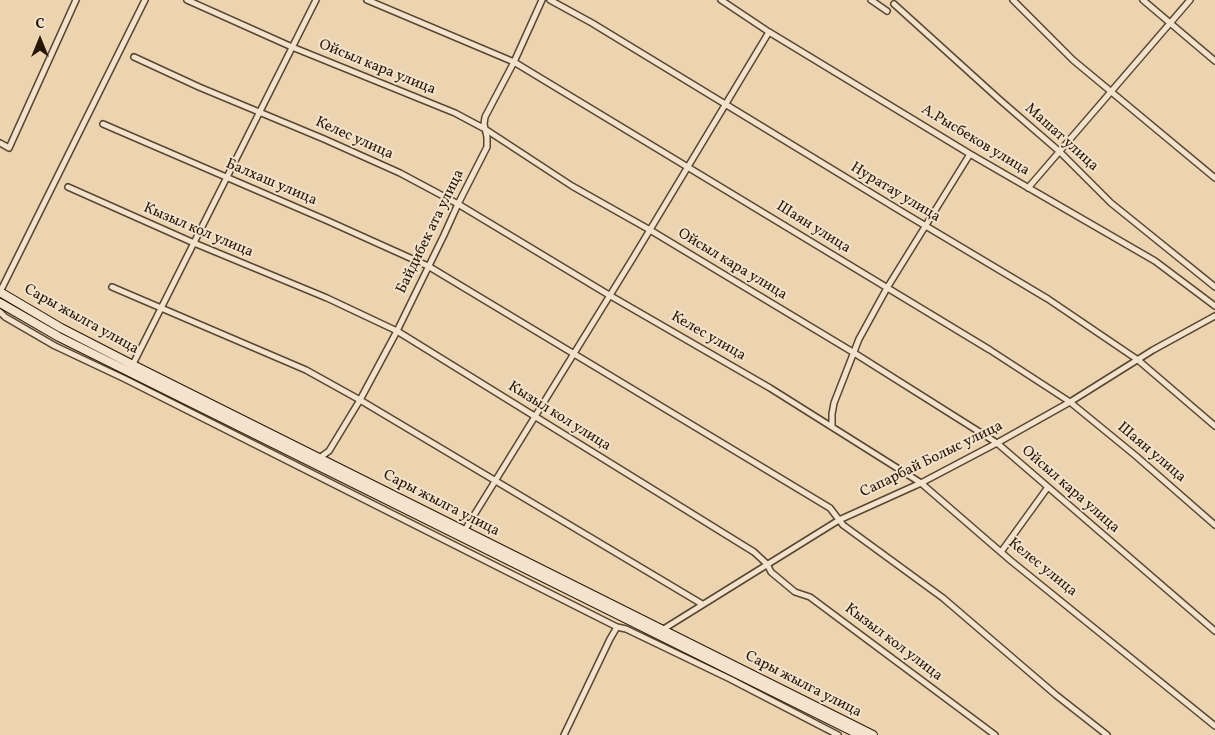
<!DOCTYPE html>
<meta charset="utf-8">
<style>
body{margin:0}
#map{position:relative;width:1215px;height:735px;overflow:hidden;background:#edd4b0;font-family:Vollkorn,serif}
canvas{display:block}
.north{position:absolute;left:15px;top:15px;width:50px;height:50px;-webkit-text-stroke:4px #f3e3cc;paint-order:stroke;rotate:0deg;font-size:14px;font-weight:700;line-height:20px;text-align:center;color:#261605}
.north::after{content:'';display:block;margin:auto;width:18px;height:22px;background:#261605;clip-path:polygon(50% 0,100% 100%,50% 72%,0 100%)}
</style>
<div id="map">
<canvas width="1215" height="735"></canvas>
<div class="north">С</div>
</div>
<script>
const context = document.querySelector('canvas').getContext('2d');
context.lineJoin = 'round';
const poly = rows => new Path2D(rows.map(r => 'M' + r).join(''));
function stroke(path, color, width, dash) { context.strokeStyle = color; context.lineWidth = width; context.lineCap = dash ? 'butt' : 'round'; context.setLineDash(dash || []); context.stroke(path); }
function label(font, color, halo, rows, align = 'center') {
  context.font = font + ' Vollkorn,serif'; context.lineWidth = 4; context.setLineDash([]); context.textBaseline = 'middle'; context.strokeStyle = halo; context.fillStyle = color; for (const [text, x, y, turn = 0] of rows) {
    context.save(); context.translate(x, y); context.rotate((+turn || 0) * Math.PI / 180); context.textAlign = isNaN(turn) ? turn : align; if (halo) context.strokeText(text, 0, 0); context.fillText(text, 0, 0); context.restore();
  }
}
const street = poly([
 [187,0,292,47,455,113,485,129,572,186,650,230,851,351,997,443,1215,631],
 [367,0,514,62,990,350,1070,402,1136,456,1215,525],
 [550,0,592,23,904,213,1048,299,1138,360,1215,426],
 [721,0,769,32,970,154,1155,261,1215,306],
 [871,0,887,11],
 [1013,0,1073,60,1215,178],
 [1143,0,1215,61],
 [894,4,1000,100,1060,152,1111,203,1215,287],
 [134,57,199,87,324,139,400,173,458,204,609,295,770,388,921,483,1010,560,1215,726],
 [103,124,328,221,428,266,830,508,843,525,943,598,1056,695,1107,735],
 [0,143,9,148,76,0],
 [68,187,194,243,327,298,397,331,754,552,767,564,771,572,795,592,810,597,995,735],
 [1028,188,1190,0],
 [112,287,306,370,360,400,702,604],
 [0,292,145,0],
 [0,312,5,317,55,346,125,379,617,627,626,629,730,679,838,735],
 [132,366,316,0],
 [832,427,832,414,834,403,859,339,887,288,970,154],
 [318,459,329,451,360,400,397,331,444,235,458,204,487,147,487,137,484,124,485,117,514,62,542,0],
 [463,533,633,258,769,32],
 [1001,552,1048,487],
 [662,630,839,520,921,483,997,443,1070,402,1153,350,1215,316],
 [564,735,610,639,617,627]
]);
const secondary = poly([
 [0,292,61,328,133,365,873,735],
 [0,303,59,337,860,735]
]);
const streetNames = [
 ["Ойсыл кара улица",377,68,22],
 ["Машат улица",1061,138,42],
 ["Келес улица",354,139,24],
 ["А.Рысбеков улица",975,141,31],
 ["Балхаш улица",271,183,23],
 ["Нуратау улица",895,193,31],
 ["Шаян улица",813,228,32],
 ["Кызыл кол улица",198,231,23],
 ["Байдибек ата улица",431,232,-64],
 ["Ойсыл кара улица",732,265,31],
 ["Сары жылга улица",81,320,29],
 ["Келес улица",708,337,30],
 ["Кызыл кол улица",559,417,32],
 ["Шаян улица",1151,453,40],
 ["Сапарбай Болыс улица",932,460,-26],
 ["Ойсыл кара улица",1070,490,41],
 ["Сары жылга улица",441,504,27],
 ["Келес улица",1042,568,39],
 ["Кызыл кол улица",893,643,37],
 ["Сары жылга улица",803,685,27]
];
stroke(street, '#584630', 8);
stroke(secondary, '#261605', 10);
stroke(street, '#f3e3cc', 5);
stroke(secondary, '#f3e3cc', 8);
label('15px', '#261605', '#f3e3cc', streetNames);
</script>
